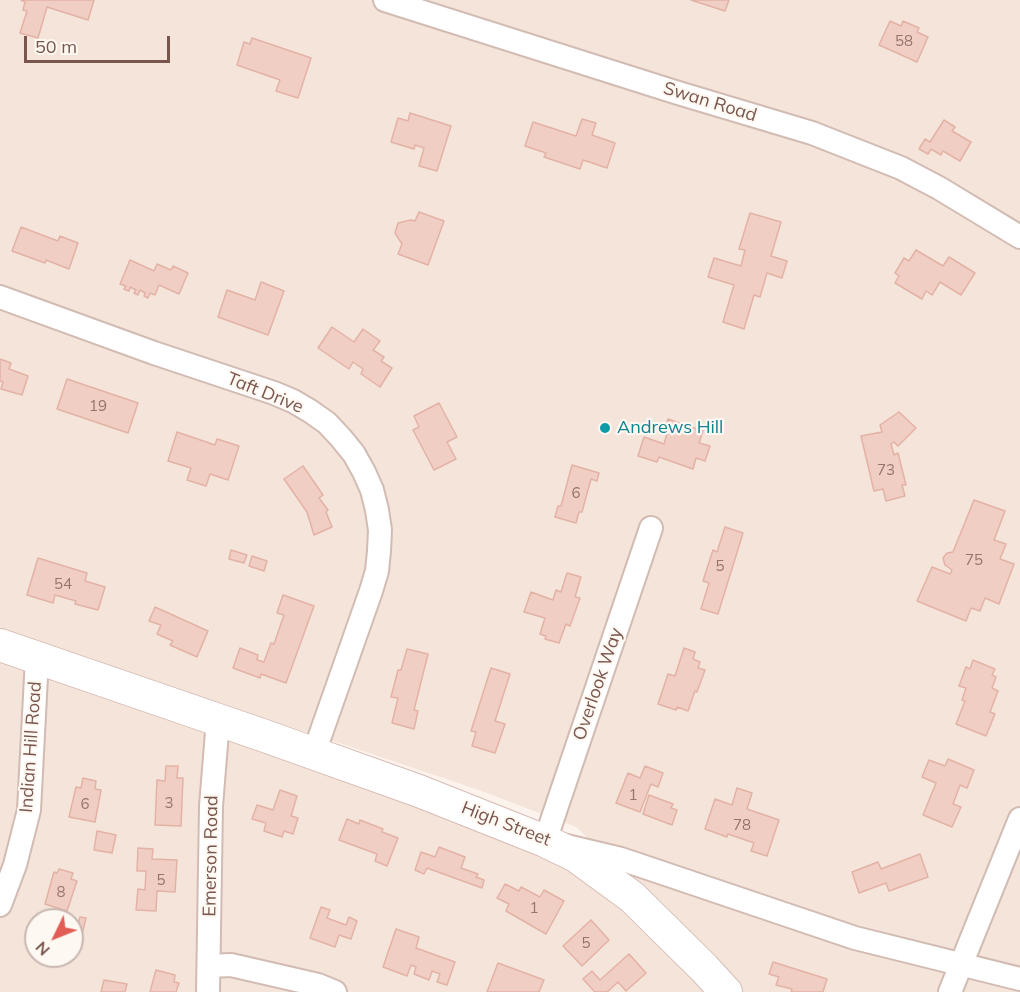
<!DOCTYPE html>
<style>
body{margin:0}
#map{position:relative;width:1020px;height:992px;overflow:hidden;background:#fcf3ec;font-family:Mulish,sans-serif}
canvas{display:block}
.north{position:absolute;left:24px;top:908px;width:60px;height:60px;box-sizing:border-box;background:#fef8f2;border:2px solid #c8b7b0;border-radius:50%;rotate:227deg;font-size:16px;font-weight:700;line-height:24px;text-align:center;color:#78564e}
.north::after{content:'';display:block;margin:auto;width:21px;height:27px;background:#e15d56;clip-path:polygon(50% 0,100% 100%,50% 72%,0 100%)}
.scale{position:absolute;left:24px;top:36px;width:146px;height:27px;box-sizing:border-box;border:3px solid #78564e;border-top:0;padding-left:8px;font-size:18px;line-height:21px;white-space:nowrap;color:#78564e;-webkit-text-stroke:4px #fef8f2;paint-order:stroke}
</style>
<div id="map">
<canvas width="1020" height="992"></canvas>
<div class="north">N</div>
<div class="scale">50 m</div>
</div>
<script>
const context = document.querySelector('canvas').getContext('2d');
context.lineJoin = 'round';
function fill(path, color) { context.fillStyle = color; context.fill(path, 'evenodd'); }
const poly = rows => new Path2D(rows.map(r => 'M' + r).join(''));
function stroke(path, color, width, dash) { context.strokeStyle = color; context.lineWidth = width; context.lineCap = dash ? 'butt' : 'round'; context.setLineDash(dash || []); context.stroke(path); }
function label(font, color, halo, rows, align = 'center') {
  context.font = font + ' Mulish,sans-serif'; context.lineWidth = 4.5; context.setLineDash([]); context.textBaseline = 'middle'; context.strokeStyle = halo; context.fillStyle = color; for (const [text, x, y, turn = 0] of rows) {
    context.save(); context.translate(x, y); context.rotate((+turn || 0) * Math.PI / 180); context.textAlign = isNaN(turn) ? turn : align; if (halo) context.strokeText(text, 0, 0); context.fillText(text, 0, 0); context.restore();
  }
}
const residential = poly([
 [0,0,1020,0,1020,992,740,992,634,881,576,827,479,790,0,629],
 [0,663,186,727,378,786,537,848,587,879,647,926,713,992,0,992],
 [36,920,72,920,72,956,36,956]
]);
const building = poly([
 [21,0,94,0,88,20,47,7,38,38,20,33,27,11,23,10,25,2,21,0],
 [691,0,729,0,725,11,691,0],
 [890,21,901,26,903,21,919,28,917,32,928,37,917,62,879,45,890,21],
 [252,38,311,58,298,98,276,91,280,80,237,65,244,42,250,44,252,38],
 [410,113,451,126,437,171,419,166,424,148,415,145,414,149,391,142,398,118,408,121,410,113],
 [582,119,596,123,592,135,615,143,607,168,583,160,580,169,544,157,546,153,525,146,533,122,576,136,582,119],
 [944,120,955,127,952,131,971,142,960,161,943,151,941,155,931,149,928,154,919,149,925,139,930,142,944,120],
 [419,212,444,221,428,265,398,254,402,244,395,233,398,223,411,220,415,221,419,212],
 [750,213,781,222,771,256,787,261,782,278,767,273,760,297,754,295,744,329,723,322,734,285,708,277,714,258,741,266,745,250,739,249,750,213],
 [21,227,58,241,60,236,78,243,69,269,46,260,45,263,12,251,21,227],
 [916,250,943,266,949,257,975,273,961,295,940,282,932,295,926,291,922,299,895,283,899,276,895,273,904,258,909,261,916,250],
 [130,260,154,271,157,264,171,270,173,266,188,273,179,294,159,285,155,295,150,293,148,298,144,296,145,293,140,290,138,295,134,293,136,290,130,287,129,291,124,289,126,286,120,284,130,260],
 [261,282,284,291,268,335,218,317,227,290,255,300,261,282],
 [332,327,354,342,363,329,380,341,373,350,384,357,381,361,392,368,380,387,361,374,363,369,353,362,349,369,318,348,332,327],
 [0,359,11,363,9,369,28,376,22,395,1,389,3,382,0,381,0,359],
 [67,379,138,403,128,433,57,409,67,379],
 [439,403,457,437,447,442,456,459,434,470,413,430,419,427,414,416,439,403],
 [899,412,916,428,898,446,894,442,891,444,894,455,898,453,906,485,902,485,905,496,886,501,883,489,874,491,861,436,882,432,880,425,899,412],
 [668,419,703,431,699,443,710,446,705,461,696,458,693,469,659,457,657,462,638,456,644,437,664,444,667,434,664,432,668,419],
 [177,432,215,445,217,439,239,446,228,480,210,474,206,486,187,480,191,468,168,461,177,432],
 [572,465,599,473,597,481,591,479,582,512,579,512,576,523,555,517,558,506,561,506,572,465],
 [303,466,323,495,319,498,328,510,326,512,332,527,314,535,307,512,284,479,303,466],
 [974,500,1005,511,994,540,1006,544,1000,559,1014,564,999,604,985,598,980,611,971,608,966,621,917,601,932,567,950,574,952,570,945,565,943,558,947,553,953,552,974,500],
 [725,527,743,533,718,614,701,609,709,583,703,581,713,550,717,552,725,527],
 [231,550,247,555,244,563,229,559,231,550],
 [252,556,267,561,264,571,249,566,252,556],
 [38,558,87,573,85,581,105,587,98,610,75,604,76,601,55,595,53,603,27,595,38,558],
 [567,573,581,577,575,597,580,598,570,626,566,624,559,643,545,639,546,636,540,634,545,618,524,612,531,592,553,600,556,590,561,592,567,573],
 [283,595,314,606,286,683,261,674,260,678,233,668,240,648,258,655,257,660,264,662,271,643,274,644,284,615,277,613,283,595],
 [155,607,208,631,197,657,170,645,173,641,157,634,161,625,149,621,155,607],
 [684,648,695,652,693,659,700,662,698,668,705,670,697,692,695,691,688,711,677,707,676,710,658,704,668,674,675,676,684,648],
 [407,649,428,654,414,710,418,711,414,729,392,723,398,698,391,697,398,670,401,670,407,649],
 [973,660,995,669,992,675,996,677,992,688,998,691,990,712,995,714,986,736,956,724,965,701,962,700,966,688,959,686,966,667,970,669,973,660],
 [491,668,510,674,495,721,505,724,495,753,472,746,476,732,471,731,491,668],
 [948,759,974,770,967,788,960,785,953,804,961,807,952,827,923,815,936,783,922,777,929,760,945,766,948,759],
 [166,766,178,766,177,778,183,778,181,826,155,825,157,780,165,781,166,766],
 [645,766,663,773,658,787,651,784,640,812,616,803,628,773,640,778,645,766],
 [83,778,96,781,95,789,101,790,95,822,69,817,76,787,81,788,83,778],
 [737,788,752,793,747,809,779,820,767,856,751,851,754,843,728,834,727,837,705,829,715,799,732,805,737,788],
 [280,790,297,796,291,816,298,818,293,834,284,831,282,837,264,831,266,823,252,819,257,805,273,810,280,790],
 [649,795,673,804,671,808,677,810,672,825,643,814,649,795],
 [347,819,359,824,360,820,383,829,382,832,398,838,387,866,375,861,377,854,339,840,347,819],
 [97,831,116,835,112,853,94,850,97,831],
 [439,847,465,857,461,868,478,874,476,877,484,880,482,888,427,868,424,874,415,870,421,852,435,857,439,847],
 [138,848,153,849,152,859,177,860,175,892,157,891,156,911,136,910,138,889,145,890,146,871,137,871,138,848],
 [920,854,928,877,889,891,886,883,859,893,852,872,878,862,881,869,920,854],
 [59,869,73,873,71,879,77,881,67,911,45,904,54,872,57,873,59,869],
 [505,884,519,891,521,887,540,897,544,890,564,901,546,934,506,911,509,904,497,898,505,884],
 [321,907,330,910,327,918,346,925,349,917,357,921,351,939,339,935,335,947,310,938,321,907],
 [67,917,79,921,80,917,86,918,80,942,72,940,72,920,66,920,67,917],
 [591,920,609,940,582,966,563,946,591,920],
 [396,929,419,937,416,948,455,962,447,985,437,982,440,974,432,971,429,980,414,974,416,967,411,965,407,976,383,967,396,929],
 [629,954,646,973,626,991,618,982,607,992,595,992,583,979,592,971,600,980,629,954],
 [773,962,827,979,823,992,791,992,792,989,776,985,779,977,769,974,773,962],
 [498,963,544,980,539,992,487,992,498,963],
 [156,970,175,975,174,982,179,983,176,992,150,992,156,970],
 [104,980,127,984,125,992,101,992,104,980]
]);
const street = poly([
 [385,0,675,92,812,133,901,168,939,188,1020,237],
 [0,297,154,353,274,393,293,401,310,411,327,423,341,438,354,454,364,472,372,490,377,510,380,530,379,551,377,571,371,591,314,753],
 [651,528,545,841,621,859,855,938,1020,979],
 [0,905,15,865,29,810,37,658],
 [209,966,231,965,318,985,335,992],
 [208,992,211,806,218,720],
 [950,992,1020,819]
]);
const secondary = poly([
 [0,645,265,736,419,791,545,841,576,856,632,897,704,968,726,992]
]);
const markers = [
 [605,428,6,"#0f9aa8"]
];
const numberNames = [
 ["58",904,41],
 ["19",98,406],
 ["73",886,470],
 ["6",576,493],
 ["75",974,560],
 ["5",720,566],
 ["54",63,584],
 ["1",633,795],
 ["3",169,803],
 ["6",85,804],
 ["78",742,825],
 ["5",161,880],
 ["8",61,892],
 ["1",534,908],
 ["5",586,943]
];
const streetNames = [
 ["Swan Road",710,102,17],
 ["Taft Drive",265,393,22],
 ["Overlook Way",598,684,-71],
 ["Indian Hill Road",31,747,-86],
 ["High Street",506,824,21],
 ["Emerson Road",211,856,-89]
];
const cultureNames = [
 ["Andrews Hill",617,428]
];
fill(residential, '#f4e4da');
fill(building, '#f1cec4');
stroke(building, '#e3b2a5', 1.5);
stroke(street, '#d2bbb3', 26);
stroke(secondary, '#d6bcb4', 34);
stroke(street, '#fff', 22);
stroke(secondary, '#fff', 32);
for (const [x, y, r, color] of markers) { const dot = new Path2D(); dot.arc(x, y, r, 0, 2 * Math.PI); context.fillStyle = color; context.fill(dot); stroke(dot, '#fef8f2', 2); }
label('15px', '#96746c', null, numberNames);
label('18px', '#78564e', '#fef8f2', streetNames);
label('18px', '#0d838f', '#fef8f2', cultureNames, 'left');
</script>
